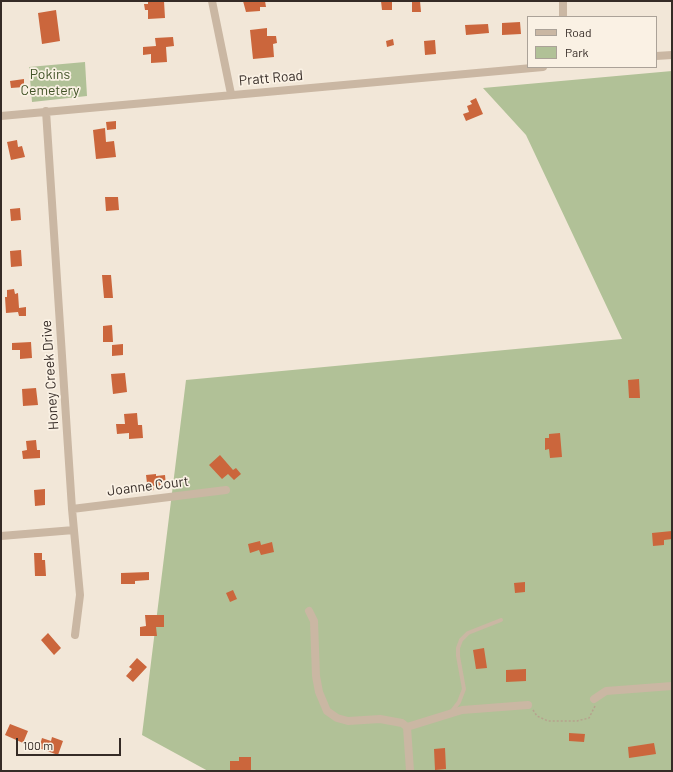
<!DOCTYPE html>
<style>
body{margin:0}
#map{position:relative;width:673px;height:772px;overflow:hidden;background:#f2e7d8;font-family:Barlow,sans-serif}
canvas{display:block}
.frame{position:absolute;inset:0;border:2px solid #352b26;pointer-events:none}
.legend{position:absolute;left:527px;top:16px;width:130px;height:52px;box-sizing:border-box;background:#faf1e4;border:1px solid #aba298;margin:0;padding:5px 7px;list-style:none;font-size:12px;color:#352b26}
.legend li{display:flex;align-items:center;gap:8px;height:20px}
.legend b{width:20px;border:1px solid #aba298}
.scale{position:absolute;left:16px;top:738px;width:105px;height:18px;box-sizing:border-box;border:2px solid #352b26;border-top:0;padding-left:5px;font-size:12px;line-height:14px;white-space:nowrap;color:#352b26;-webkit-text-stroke:3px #faf1e4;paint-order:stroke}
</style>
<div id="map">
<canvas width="673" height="772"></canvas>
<div class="frame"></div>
<ul class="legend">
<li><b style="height:5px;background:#cab7a3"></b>Road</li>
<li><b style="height:11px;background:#b1c197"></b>Park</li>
</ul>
<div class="scale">100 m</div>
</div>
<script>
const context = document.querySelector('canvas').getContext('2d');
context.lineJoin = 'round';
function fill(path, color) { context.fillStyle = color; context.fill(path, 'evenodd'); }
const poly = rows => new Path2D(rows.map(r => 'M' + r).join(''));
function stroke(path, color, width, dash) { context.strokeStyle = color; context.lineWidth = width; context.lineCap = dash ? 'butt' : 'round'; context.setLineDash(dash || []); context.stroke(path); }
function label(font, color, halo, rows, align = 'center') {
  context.font = font + ' Barlow,sans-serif'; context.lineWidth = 3.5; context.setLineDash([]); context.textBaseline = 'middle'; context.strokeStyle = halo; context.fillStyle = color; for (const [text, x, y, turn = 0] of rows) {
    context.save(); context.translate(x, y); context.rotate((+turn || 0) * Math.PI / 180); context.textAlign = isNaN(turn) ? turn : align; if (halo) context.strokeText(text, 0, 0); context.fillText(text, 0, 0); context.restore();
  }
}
const green = poly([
 [85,62,87,96,32,102,29,67],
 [672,71,672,771,208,771,142,735,186,380,622,339,526,135,483,88]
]);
const building = poly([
 [148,1,164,1,165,18,148,19,148,10,145,10,144,4,148,4],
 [243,1,265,1,266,7,260,7,260,11,246,12],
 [381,1,392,1,392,10,382,10],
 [412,1,420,1,421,12,412,12],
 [56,10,60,41,42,44,38,13],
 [520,22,521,34,502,35,502,23],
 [488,24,489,33,466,35,465,25],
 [267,28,267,36,276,36,277,43,273,44,274,57,253,59,250,30],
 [173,37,174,46,166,47,167,62,151,63,151,54,143,55,143,47,156,46,155,38],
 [393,39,394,45,387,47,386,41],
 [435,40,436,54,425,55,424,41],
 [24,79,24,87,11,88,10,81],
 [476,98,483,114,466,121,463,114,469,112,467,106,472,104,470,101],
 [116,121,116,129,107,130,106,122],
 [105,128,106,142,114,141,116,157,96,159,93,130],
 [17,140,18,147,22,146,25,157,11,160,7,142],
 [105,197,118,197,119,210,106,211],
 [20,208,21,220,11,221,10,209],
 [21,250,22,266,11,267,10,251],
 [102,275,111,275,113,298,104,298],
 [14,289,15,294,18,293,19,308,26,307,26,316,19,316,18,312,6,313,5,297,7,297,7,290],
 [112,325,113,342,103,342,103,326],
 [31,342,32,358,20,359,20,350,12,350,12,343],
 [123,344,123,355,112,356,112,345],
 [125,373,127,392,113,394,111,374],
 [639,379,640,398,629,398,628,380],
 [36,388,38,405,23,406,22,389],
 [137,413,138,425,142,425,143,438,129,439,129,433,117,434,116,424,125,424,124,414],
 [560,433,562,457,550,458,549,449,545,450,545,438,549,438,549,434],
 [36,440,37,450,40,450,40,458,23,459,22,451,27,450,26,441],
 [220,455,233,470,236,468,241,474,234,480,228,474,222,479,209,465],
 [156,474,156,476,165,475,166,485,153,486,154,490,148,491,146,475],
 [45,489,45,505,35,506,34,490],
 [672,531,672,539,664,540,664,545,653,546,652,533],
 [260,541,261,545,272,542,274,552,261,555,259,550,250,553,248,544],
 [34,553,42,553,42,560,45,560,46,576,35,576],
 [149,572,149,580,135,581,135,584,121,584,121,573],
 [525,582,525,592,515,593,514,583],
 [233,590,237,599,230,602,226,593],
 [145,615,164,615,164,627,156,627,157,636,140,636,140,627,146,626],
 [48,633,61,648,54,655,41,640],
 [484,648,487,668,476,669,473,650],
 [137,658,147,667,133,682,126,676,132,669,129,667],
 [526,669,526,681,506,682,506,670],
 [10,724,28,731,23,743,5,735],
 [569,733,585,734,584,742,569,741],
 [52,737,63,741,58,755,39,748,42,738,51,741],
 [654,743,656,754,629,758,628,747],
 [445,748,446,769,435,770,434,749],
 [239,757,251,757,251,771,230,770,230,761,239,761]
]);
const path = poly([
 [533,710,537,716,548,721,577,721,589,718,595,706]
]);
const lane = poly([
 [452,711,459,702,464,689,458,656,458,648,461,640,468,633,501,620]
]);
const street = poly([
 [212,1,231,94],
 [563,17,563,1],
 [656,56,672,55],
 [46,111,72,509,80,595,75,635],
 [1,116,543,67],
 [72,509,226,490],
 [1,536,74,530],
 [309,611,314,621,316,676,319,692,327,711,337,718,348,721,380,719,402,723,407,727,462,710,528,705],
 [594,699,606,691,672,686],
 [407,727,410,771]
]);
const parkNames = [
 ["Pokins",50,74],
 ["Cemetery",50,90]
];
const streetNames = [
 ["Pratt Road",271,78,-5],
 ["Honey Creek Drive",50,375,-94],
 ["Joanne Court",148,486,-7]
];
fill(green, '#b1c197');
fill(building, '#cb663c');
stroke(path, '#b6a18d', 1.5, [2, 2]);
stroke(lane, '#cab7a3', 4);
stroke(street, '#cab7a3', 8);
label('14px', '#425428', '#faf1e4', parkNames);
label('14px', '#352b26', '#faf1e4', streetNames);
</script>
